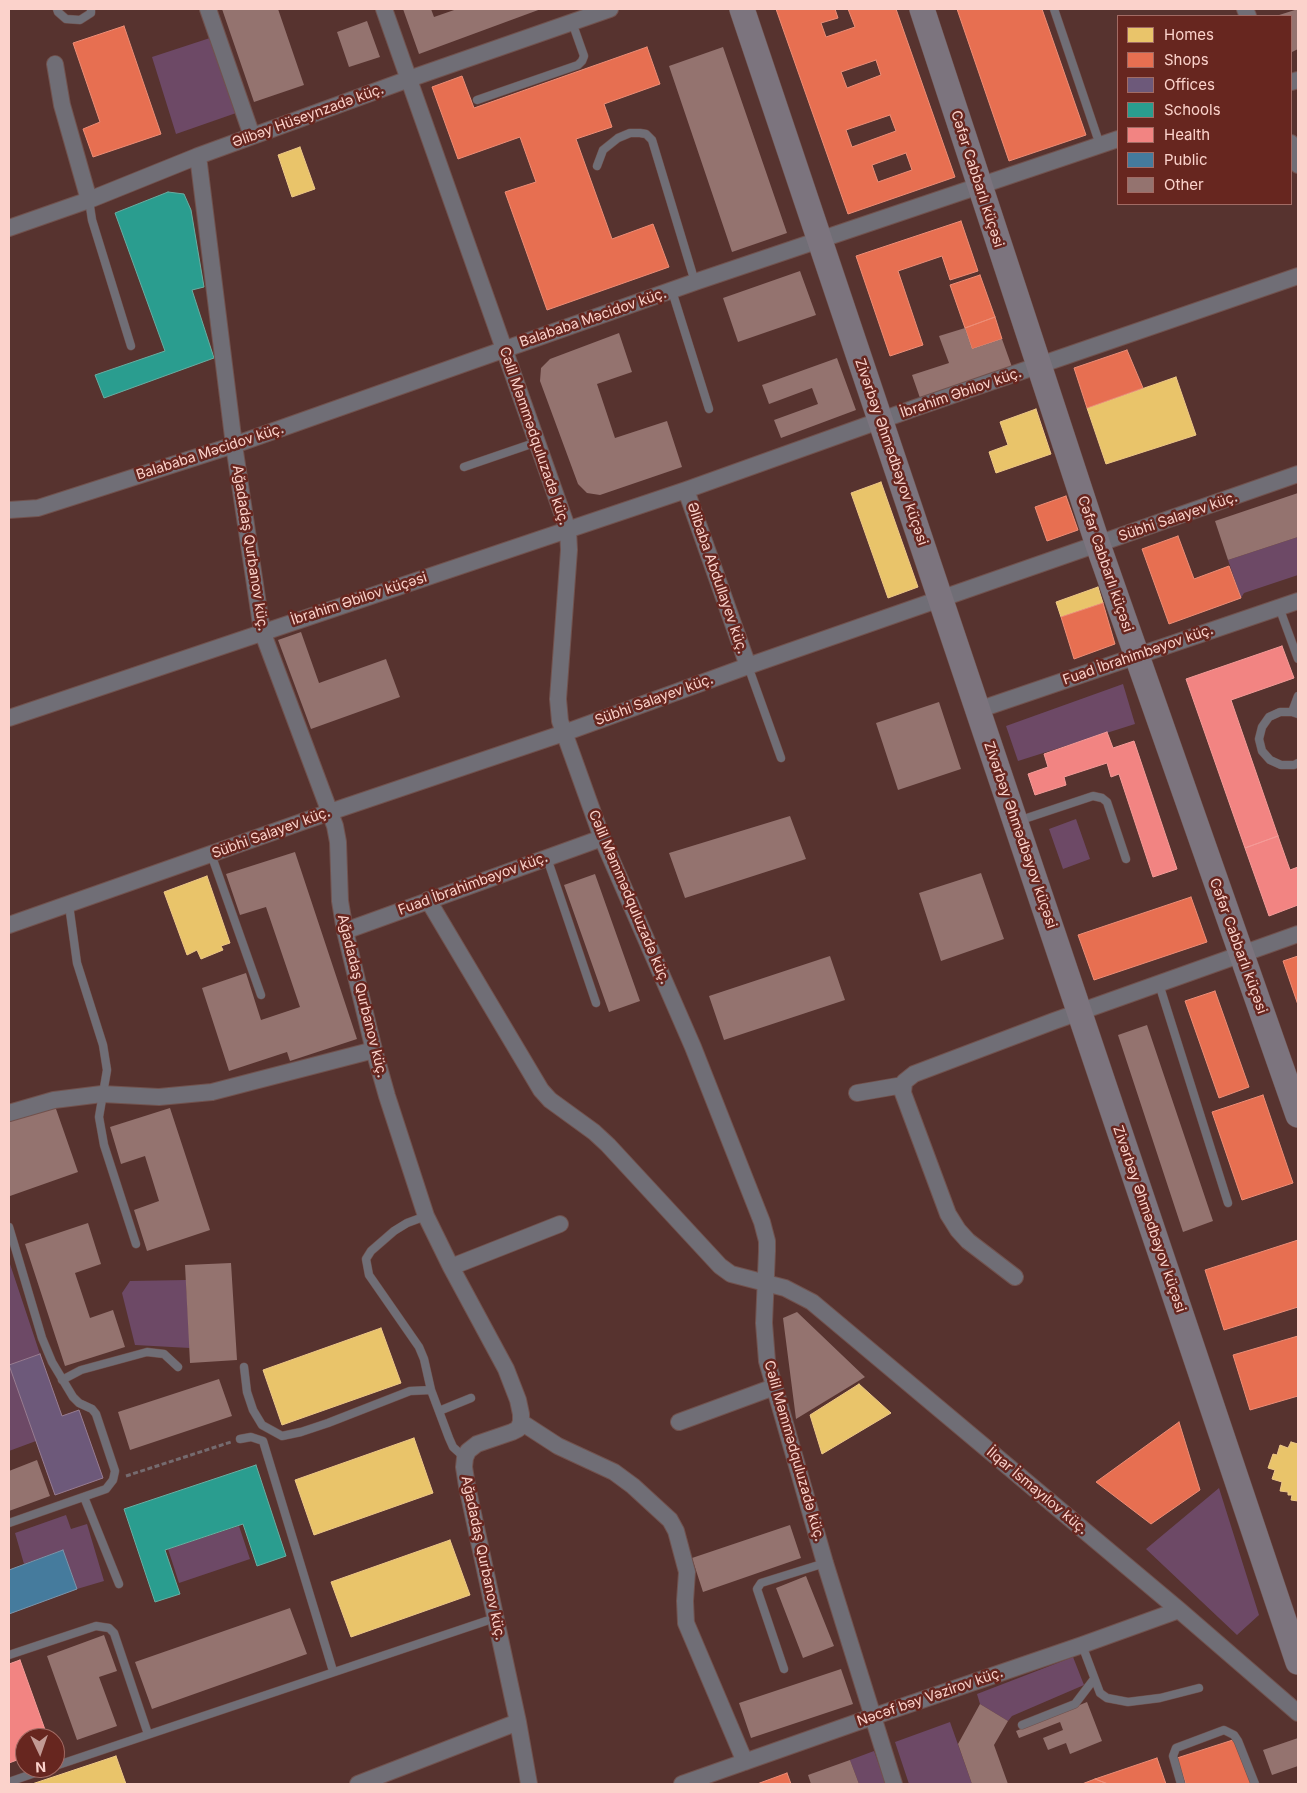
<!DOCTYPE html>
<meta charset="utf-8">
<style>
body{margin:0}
#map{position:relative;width:1307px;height:1793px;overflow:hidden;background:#57332f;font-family:Inter,sans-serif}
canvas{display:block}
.frame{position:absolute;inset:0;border:10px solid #fbd2cb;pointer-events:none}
.legend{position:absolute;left:1117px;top:15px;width:175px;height:190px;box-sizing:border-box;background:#67261f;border:1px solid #a26b64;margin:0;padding:6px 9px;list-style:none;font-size:15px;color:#fbd2cb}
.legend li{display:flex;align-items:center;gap:10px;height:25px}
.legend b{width:25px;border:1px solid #a26b64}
.north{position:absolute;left:15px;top:1728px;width:50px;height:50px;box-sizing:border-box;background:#67261f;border:1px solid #a26b64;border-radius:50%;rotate:177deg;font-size:14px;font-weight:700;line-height:20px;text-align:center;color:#fbd2cb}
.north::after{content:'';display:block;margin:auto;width:18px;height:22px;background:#c29a94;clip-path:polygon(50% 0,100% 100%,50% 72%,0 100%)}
</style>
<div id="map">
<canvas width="1307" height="1793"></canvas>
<div class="frame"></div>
<ul class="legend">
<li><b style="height:14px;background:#e9c46a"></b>Homes</li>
<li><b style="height:14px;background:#e76f51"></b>Shops</li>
<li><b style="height:14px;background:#6d597a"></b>Offices</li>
<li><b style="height:14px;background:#2a9d8f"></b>Schools</li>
<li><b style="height:14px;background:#f28482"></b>Health</li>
<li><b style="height:14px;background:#457b9d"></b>Public</li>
<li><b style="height:14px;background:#94736f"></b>Other</li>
</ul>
<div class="north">N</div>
</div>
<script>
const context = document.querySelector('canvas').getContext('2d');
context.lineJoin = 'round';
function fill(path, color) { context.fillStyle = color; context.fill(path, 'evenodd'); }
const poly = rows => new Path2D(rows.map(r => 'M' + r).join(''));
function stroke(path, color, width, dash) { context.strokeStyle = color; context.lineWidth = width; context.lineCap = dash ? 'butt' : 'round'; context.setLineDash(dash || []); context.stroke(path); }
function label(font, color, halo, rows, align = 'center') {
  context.font = font + ' Inter,sans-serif'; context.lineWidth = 5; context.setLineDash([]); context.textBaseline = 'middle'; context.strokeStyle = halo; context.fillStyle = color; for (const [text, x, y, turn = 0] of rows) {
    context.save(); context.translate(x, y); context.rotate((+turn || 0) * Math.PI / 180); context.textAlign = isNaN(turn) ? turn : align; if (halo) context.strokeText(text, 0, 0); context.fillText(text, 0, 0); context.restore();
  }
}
const green = poly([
 [213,37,239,112,176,134,152,57],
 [1298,537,1298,575,1244,593,1241,598,1228,560],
 [1123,684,1135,724,1018,761,1006,726],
 [1076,819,1090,859,1063,869,1049,829],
 [9,1261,40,1354,9,1365],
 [186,1280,190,1348,135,1345,122,1293,130,1281],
 [9,1365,36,1441,9,1451],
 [1219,1488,1259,1615,1237,1635,1146,1549],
 [66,1515,71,1529,87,1524,104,1581,77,1589,63,1550,24,1564,15,1533],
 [239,1526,250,1559,179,1583,168,1549],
 [1073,1657,1084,1685,1012,1716,1008,1721,980,1704,977,1694],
 [950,1722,972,1784,909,1784,895,1742],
 [874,1751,886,1784,859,1784,850,1760]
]);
const homes = poly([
 [300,147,315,189,292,197,278,155,300,147],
 [1176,377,1196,435,1106,464,1087,408,1176,377],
 [1036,409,1051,454,996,473,989,452,1008,445,1000,422,1036,409],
 [881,482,918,587,888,598,851,493,881,482],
 [1098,587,1103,603,1061,617,1056,602,1098,587],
 [207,876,230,943,221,946,223,950,201,959,197,950,187,955,164,892,207,876],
 [381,1328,401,1383,282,1425,263,1370,381,1328],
 [859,1384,891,1413,822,1454,810,1415,859,1384],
 [414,1438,433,1493,314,1535,295,1480,414,1438],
 [1291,1442,1298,1444,1298,1501,1291,1500,1292,1495,1288,1495,1288,1492,1280,1491,1282,1482,1272,1479,1275,1470,1268,1468,1273,1454,1277,1455,1280,1445,1288,1448,1291,1442],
 [450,1540,470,1595,351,1637,331,1582,450,1540],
 [116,1756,126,1784,32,1784,116,1756]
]);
const shops = poly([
 [776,9,835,9,838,18,821,23,826,37,855,27,848,9,896,9,955,177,848,214,776,9],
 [876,60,881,75,847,88,841,72,876,60],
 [890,115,896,131,852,147,846,130,890,115],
 [906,153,912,170,878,182,872,165,906,153],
 [957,9,1042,9,1086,135,1009,161,957,9],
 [124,26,161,134,93,157,83,129,100,122,73,43,124,26],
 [647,47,660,84,604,104,612,127,576,139,612,239,653,224,669,267,547,310,505,192,536,182,520,137,458,159,432,87,462,76,474,108,647,47],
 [961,221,978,271,950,280,942,256,898,271,923,345,890,356,856,256,961,221],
 [980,275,995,317,965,328,950,285,980,275],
 [995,317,1002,339,972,349,965,328,995,317],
 [1127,350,1143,388,1087,408,1074,368,1127,350],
 [1066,496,1078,530,1047,541,1035,507,1066,496],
 [1178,536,1194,579,1229,566,1241,598,1169,624,1142,549,1178,536],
 [1103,603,1115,644,1074,659,1061,617,1103,603],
 [1191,897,1207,942,1094,980,1078,935,1191,897],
 [1298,956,1298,1005,1283,961,1298,956],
 [1215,991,1249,1087,1219,1098,1185,1001,1215,991],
 [1263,1095,1293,1183,1242,1200,1212,1112,1263,1095],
 [1298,1240,1298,1307,1224,1330,1205,1270,1298,1240],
 [1298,1336,1298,1396,1250,1410,1233,1355,1298,1336],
 [1179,1422,1200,1490,1151,1524,1096,1482,1179,1422],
 [1236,1739,1251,1784,1186,1784,1177,1758,1236,1739],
 [1157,1758,1166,1784,1108,1784,1095,1779,1157,1758],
 [787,1773,791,1784,757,1784,787,1773],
 [1095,1779,1108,1784,1082,1784,1095,1779]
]);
const offices = poly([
 [40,1354,62,1416,79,1410,103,1478,55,1495,9,1365,40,1354]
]);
const schools = poly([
 [168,192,184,194,191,210,204,287,192,290,214,358,104,398,95,375,165,351,115,213,168,192],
 [256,1465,286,1556,257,1566,243,1524,165,1550,180,1594,155,1602,124,1509,256,1465]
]);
const health = poly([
 [1282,646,1294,678,1231,700,1278,836,1245,848,1186,679,1282,646],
 [1107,732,1113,748,1134,741,1177,869,1153,877,1119,774,1111,777,1107,763,1064,777,1066,785,1035,795,1028,774,1048,767,1044,754,1107,732],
 [1278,836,1290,870,1298,867,1298,905,1269,916,1245,848,1278,836],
 [20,1660,48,1738,25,1738,25,1757,9,1763,9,1664,20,1660]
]);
const public = poly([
 [63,1550,77,1589,9,1614,9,1570,63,1550]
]);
const building = poly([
 [222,9,278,9,304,85,254,102],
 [403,9,431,9,434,17,457,9,541,9,419,54],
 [1298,9,1298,49,1292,52,1291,16,1276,16],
 [367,21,380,57,349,67,337,32],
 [723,47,787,233,732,252,669,66],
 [800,271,816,315,738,342,723,298],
 [965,328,972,349,1002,339,1012,367,920,398,912,375,949,363,939,336],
 [619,333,632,372,597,384,615,438,667,421,682,467,600,495,587,493,578,484,540,381,541,368,550,359],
 [837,358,856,410,781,438,774,420,818,404,812,388,769,404,762,385],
 [1298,493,1298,537,1228,560,1215,521],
 [301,632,319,683,386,659,400,697,311,729,278,640],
 [939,702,961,769,898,790,876,723],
 [790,816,806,859,685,898,669,853],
 [295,852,357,1039,290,1061,287,1052,229,1071,202,988,246,973,261,1020,300,1007,266,907,240,915,226,874],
 [981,873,1004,939,941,961,919,893],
 [595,874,640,1001,609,1012,564,885],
 [830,956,845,1000,724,1040,709,996],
 [1147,1025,1213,1221,1183,1232,1118,1035],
 [55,1106,78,1172,10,1196,9,1122],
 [170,1108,210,1230,147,1251,134,1210,159,1201,145,1156,121,1164,110,1127],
 [88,1223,101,1264,75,1273,90,1318,113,1310,125,1347,65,1366,25,1244],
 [231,1263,237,1360,190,1363,185,1265],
 [797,1312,865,1377,796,1419,783,1318],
 [219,1379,232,1416,130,1450,118,1412],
 [37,1460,50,1496,9,1511,9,1471],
 [790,1525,801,1558,703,1592,692,1558],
 [806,1576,834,1646,803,1658,776,1588],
 [290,1608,307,1654,152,1709,135,1662],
 [104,1635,117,1671,99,1677,117,1726,77,1740,47,1656],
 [841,1669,853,1704,751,1738,739,1703],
 [1087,1702,1102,1741,1070,1754,1066,1743,1048,1750,1043,1738,1063,1730,1060,1722,1019,1738,1016,1731],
 [980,1704,1008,1721,994,1745,1008,1784,972,1784,958,1744],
 [1298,1738,1298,1766,1272,1775,1263,1750],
 [850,1760,859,1784,811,1784,808,1775]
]);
const path = poly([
 [126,1476,231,1442]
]);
const lane = poly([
 [57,9,58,12,66,19,80,20,91,13,91,9],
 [1054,9,1100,145],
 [477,100,578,65,582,61,584,56,572,22],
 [597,166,603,150,618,138,630,133,640,133,646,134,652,140,695,282],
 [89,200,92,220,131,346],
 [672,291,709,409],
 [464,467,537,442],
 [1279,607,1298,659],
 [748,666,781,758],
 [1292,712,1298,696],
 [1298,714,1292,712,1280,712,1269,717,1262,727,1259,739,1262,751,1270,760,1281,765,1294,765,1298,763],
 [1018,821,1093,796,1102,798,1107,802,1126,859],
 [211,854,261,995],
 [547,858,596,1003],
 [69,905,77,963,103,1045,107,1070,99,1117,104,1145,136,1244],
 [1159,984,1228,1203],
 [426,1216,407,1223,394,1231,371,1251,366,1259,369,1275,419,1347,424,1359,431,1390],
 [9,1227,42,1338,52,1362,73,1397,79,1403,92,1409,96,1414,115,1471,113,1480,106,1489,9,1523],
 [244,1367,247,1392,253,1410,262,1425,282,1436,301,1432,328,1423,410,1391,431,1390,449,1438,453,1447,465,1458],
 [62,1380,81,1370,147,1352,164,1354,178,1367],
 [439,1411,471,1398],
 [240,1439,251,1437,263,1441,333,1671],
 [84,1497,119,1584],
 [1082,1645,1100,1693,1107,1698,1128,1702,1160,1698,1199,1688],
 [9,1655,96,1626,109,1628,114,1633,148,1734],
 [784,1669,757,1589,761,1583,825,1563],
 [1022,1725,1075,1704,1094,1679],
 [55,1766,495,1618],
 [9,1782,49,1768],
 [1181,1784,1173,1756,1176,1748,1224,1730,1234,1735,1238,1741,1255,1784]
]);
const street = poly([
 [208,9,252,136],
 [384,9,568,530,569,550,558,699,560,721,602,838,693,1047,762,1222,767,1241,767,1251,764,1323,767,1361,825,1563,894,1784],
 [1245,9,1248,16],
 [55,64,62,105,89,200],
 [1291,82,1298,80],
 [1291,143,1298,165],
 [198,156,234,445,262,631,335,826,338,842,340,901,345,931,374,1050,387,1096,426,1216,451,1267,506,1369,518,1400,521,1414,521,1422,518,1429,512,1432,477,1444,468,1451,465,1458,464,1467,467,1486,518,1722,529,1784],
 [9,228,89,200,198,156,409,79,610,9],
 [686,490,748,666],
 [9,510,38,508,234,445,695,282,1118,139],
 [978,710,1298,601],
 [9,718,686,490,915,408,1298,276],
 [428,900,541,1090,550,1100,594,1132,608,1145,720,1266,731,1274,785,1288,812,1302,1179,1610,1298,1713],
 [9,925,330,812,564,733,748,666,1298,474],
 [345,931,602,838],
 [857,1093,903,1085],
 [9,1113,54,1100,102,1094,159,1097,212,1092,374,1050],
 [451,1267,560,1224],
 [1015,1277,968,1241,958,1230,948,1214,903,1093,904,1082,914,1074,1054,1021,1298,934],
 [521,1422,558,1446,614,1472,633,1486,670,1520,676,1531,687,1572,685,1601,686,1623,745,1762],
 [679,1422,774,1387],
 [358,1784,518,1722],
 [682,1784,872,1717,1082,1645,1179,1610]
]);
const primary = poly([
 [742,9,1298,1662],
 [922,9,1098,545,1298,1115]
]);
const streetNames = [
 ["Əlibəy Hüseynzadə küç.",308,116,-20],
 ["Cəfər Cabbarlı küçəsi",977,179,72],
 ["Balababa Məcidov küç.",593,318,-19],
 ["İbrahim Əbilov küç.",961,393,-19],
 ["Cəlil Məmmədquluzadə küç.",534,436,71],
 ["Balababa Məcidov küç.",210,452,-18],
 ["Zivərbəy Əhmədbəyov küçəsi",891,452,71],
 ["Sübhi Salayev küç.",1178,517,-19],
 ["Ağadadaş Qurbanov küç.",250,548,81],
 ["Cəfər Cabbarlı küçəsi",1105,564,71],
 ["Əlibaba Abdullayev küç.",717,578,71],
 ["İbrahim Əbilov küçəsi",359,599,-18],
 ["Fuad İbrahimbəyov küç.",1138,655,-19],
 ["Sübhi Salayev küç.",654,700,-20],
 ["Sübhi Salayev küç.",271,833,-20],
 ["Zivərbəy Əhmədbəyov küçəsi",1020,835,71],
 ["Fuad İbrahimbəyov küç.",473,884,-20],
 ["Cəlil Məmmədquluzadə küç.",629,897,67],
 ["Cəfər Cabbarlı küçəsi",1238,946,70],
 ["Ağadadaş Qurbanov küç.",362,996,76],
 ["Zivərbəy Əhmədbəyov küçəsi",1149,1219,71],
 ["Cəlil Məmmədquluzadə küç.",794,1451,74],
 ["İlqar İsmayılov küç.",1037,1491,40],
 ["Ağadadaş Qurbanov küç.",483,1558,78],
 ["Nəcəf bəy Vəzirov küç.",930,1697,-19]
];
fill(green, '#6d4966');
fill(homes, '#e9c46a');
stroke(homes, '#eec887', 1);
fill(shops, '#e76f51');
stroke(shops, '#ed8d76', 1);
fill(offices, '#6d597a');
stroke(offices, '#987d92', 1);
fill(schools, '#2a9d8f');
stroke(schools, '#69ada1', 1);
fill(health, '#f28482');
stroke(health, '#f59b98', 1);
fill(public, '#457b9d');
stroke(public, '#7c95ab', 1);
fill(building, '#94736f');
stroke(lane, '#71524e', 9);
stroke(street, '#71524e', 18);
stroke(primary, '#71524e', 26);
stroke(path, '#756b6f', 3, [5, 2.5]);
stroke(lane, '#706e76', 8);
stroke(street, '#706e76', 16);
stroke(primary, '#7c747e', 25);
label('14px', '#fbd2cb', '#67261f', streetNames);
</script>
